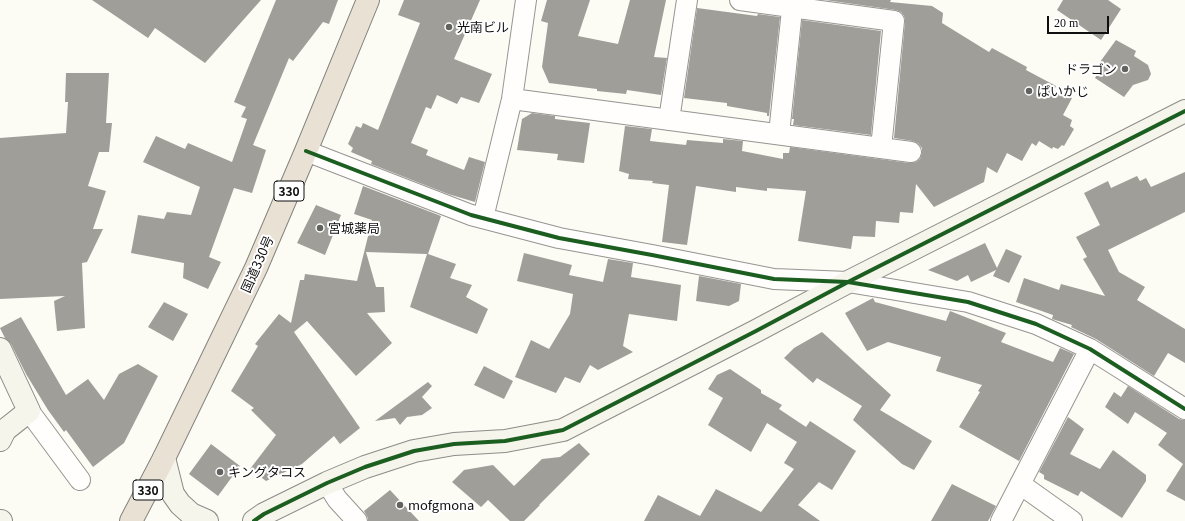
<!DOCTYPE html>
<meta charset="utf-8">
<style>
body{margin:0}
#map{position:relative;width:1185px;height:521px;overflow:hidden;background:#fcfbf4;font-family:Georgia,serif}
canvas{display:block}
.scale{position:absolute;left:1047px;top:16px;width:62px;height:18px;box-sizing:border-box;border:2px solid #0f0f0f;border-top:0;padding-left:5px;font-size:12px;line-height:14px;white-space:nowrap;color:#0f0f0f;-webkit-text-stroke:3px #fff;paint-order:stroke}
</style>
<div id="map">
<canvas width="1185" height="521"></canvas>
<div class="scale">20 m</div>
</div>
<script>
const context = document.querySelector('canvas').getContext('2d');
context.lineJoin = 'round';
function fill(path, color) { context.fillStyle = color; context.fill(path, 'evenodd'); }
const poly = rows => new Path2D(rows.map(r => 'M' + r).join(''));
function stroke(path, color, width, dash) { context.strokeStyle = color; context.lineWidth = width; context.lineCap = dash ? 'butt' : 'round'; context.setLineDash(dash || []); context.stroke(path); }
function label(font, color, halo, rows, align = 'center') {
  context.font = font + ' Georgia,"Noto Sans JP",serif'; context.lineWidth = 4; context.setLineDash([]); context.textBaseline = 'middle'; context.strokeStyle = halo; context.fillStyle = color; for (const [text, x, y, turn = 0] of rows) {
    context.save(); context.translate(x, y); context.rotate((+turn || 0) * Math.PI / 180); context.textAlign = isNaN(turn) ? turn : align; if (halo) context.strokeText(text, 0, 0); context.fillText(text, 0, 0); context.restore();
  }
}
const building = poly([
 [92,0,261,0,205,63,155,28,148,38],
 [276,0,338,0,329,24,323,22,293,61,289,58,253,145,266,150,252,193,234,188,209,257,221,262,208,289,183,278,184,263,131,253,138,215,164,219,167,212,191,215,200,187,143,162,156,136,185,149,188,143,232,162,247,119,241,117,246,107,234,102],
 [404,0,480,0,454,59,492,74,479,103,461,97,457,104,437,95,431,109,426,107,411,143,428,150,426,155,464,170,469,157,485,162,475,202,448,194,371,164,372,161,351,152,353,148,348,144,356,126,361,128,363,123,378,130,420,23,398,15],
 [547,0,590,0,578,36,618,44,630,0,666,0,654,57,667,58,661,95,627,90,626,94,597,91,597,89,549,83,542,67,548,23,541,21],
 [825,0,891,0,890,2,932,6,943,13,942,23,989,52,992,48,1027,67,1026,70,1056,86,1054,90,1072,98,1063,115,1072,120,1070,126,1074,129,1064,146,1062,145,1058,149,1053,147,1052,149,1039,141,1036,146,1032,143,1022,161,1007,153,997,173,987,167,984,182,934,207,916,184,913,213,900,212,899,223,876,221,875,237,853,236,851,249,798,241,806,191,767,188,767,191,736,187,736,192,696,186,687,245,662,242,669,185,652,183,653,181,628,179,629,174,619,171,625,126,652,129,650,141,686,145,687,140,723,143,723,139,743,141,742,151,783,159,783,153,789,153,790,147,909,163,916,162,920,159,922,153,922,148,918,143,913,141,894,138,905,22,904,16,901,12,896,10],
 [1063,0,1108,0,1121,9,1101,40,1057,10],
 [697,8,757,16,758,14,780,17,769,116,767,116,767,113,727,106,727,103,684,98],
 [802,20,881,31,871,135,793,125,794,119,792,119],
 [1116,40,1136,51,1134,56,1148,65,1151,74,1148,80,1133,85,1124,97,1095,78,1103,65,1100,62],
 [66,73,109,73,106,123,112,123,109,152,99,152,88,186,106,191,93,229,103,229,87,262,82,263,85,328,57,331,54,301,65,296,0,299,0,138,66,133,68,102,65,102],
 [532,113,555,116,555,119,590,123,584,163,557,160,558,154,517,150,522,119],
 [1185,172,1185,212,1108,250,1119,272,1145,287,1137,300,1185,329,1185,363,1168,353,1154,376,1096,339,1071,327,1072,325,1052,319,1053,315,1016,302,1024,278,1059,290,1061,284,1105,296,1083,259,1087,257,1076,237,1100,225,1084,193,1108,181,1111,188,1137,176,1140,181,1146,178,1151,187],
 [363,186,441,216,428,254,456,264,450,278,472,285,466,297,488,309,477,334,410,307,427,254,366,252,376,287,384,287,385,312,367,313,392,343,356,376,307,321,294,332,360,428,340,444,334,436,302,464,266,481,250,469,276,435,251,410,254,408,231,391,258,346,255,344,279,314,291,323,300,280,304,280,305,274,357,281,372,220,354,214],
 [316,205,341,215,325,255,297,243],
 [985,243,997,268,1006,249,1022,256,1009,283,993,276,996,270,971,282,968,275,957,281,928,270],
 [524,253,572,265,569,275,603,282,608,259,633,263,631,277,681,285,677,321,629,314,623,346,633,352,598,370,590,365,580,383,565,377,556,393,515,377,531,340,549,349,570,314,573,294,517,281],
 [699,276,741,284,739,301,729,306,696,301],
 [873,298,875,302,946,321,950,311,1006,333,1001,342,1053,362,1060,348,1074,354,1019,461,959,427,980,392,978,391,982,385,936,371,941,357,888,342,867,351,845,313],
 [164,302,188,314,173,341,148,327],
 [21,317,66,395,88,379,104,400,119,374,138,364,158,376,124,443,93,467,66,430,64,432,48,410,26,374,11,344,5,338,0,328],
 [822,332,891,395,880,410,932,441,914,470,902,464,853,420,862,406,817,378,813,383,784,358,794,348],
 [484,366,513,381,504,399,474,385],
 [730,369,761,390,761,393,782,405,779,409,806,427,810,421,856,451,832,490,819,482,798,505,820,521,644,521,658,495,700,516,716,489,761,512,794,469,784,463,797,442,767,423,751,452,708,425,723,398,708,389,717,375],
 [428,382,432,386,422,397,432,408,422,415,407,417,400,425,395,418,375,421],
 [1128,386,1179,419,1185,420,1185,501,1166,491,1183,464,1158,445,1167,433,1135,412,1128,424,1105,407,1114,392,1121,397],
 [1068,417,1084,429,1070,454,1100,469,1113,450,1146,475,1146,481,1122,518,1081,491,1078,496,1044,479,1044,475,1039,472],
 [579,443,590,454,539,505,540,505,524,521,510,521,488,500,481,507,452,482,464,470,493,465,514,486,542,459,560,457],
 [211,444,240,466,218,496,189,474],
 [952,484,996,506,988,521,931,521],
 [390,490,419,521,368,521,368,518,364,511]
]);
const street = poly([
 [740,0,894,21,881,148],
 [512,99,911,152],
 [669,120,687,0],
 [779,134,793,0],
 [306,151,471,215,559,238,652,255,774,279,848,282,968,302,1036,324,1090,349,1185,409],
 [483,218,512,99,526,0],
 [29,411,80,480],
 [327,483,337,499,357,521],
 [1020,484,1072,521],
 [1001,521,1090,349]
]);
const secondary = poly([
 [0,349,29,411,5,430,0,440],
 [164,458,173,494,180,504,191,514,207,521],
 [0,521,1,521],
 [254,521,264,514,327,483,365,467,414,451,454,444,505,441,563,430,756,331,848,282,1185,111]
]);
const highway = poly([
 [131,521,164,458,256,268,306,151,368,0]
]);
const cycleway = poly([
 [306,151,471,215,559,238,652,255,774,279,848,282,968,302,1036,324,1090,349,1185,409],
 [254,521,264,514,327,483,365,467,414,451,454,444,505,441,563,430,756,331,848,282,1185,111]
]);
const markers = [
 [449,27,4,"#62625f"],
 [1125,69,4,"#62625f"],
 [1029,91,4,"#62625f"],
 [320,228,4,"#62625f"],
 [220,472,4,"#62625f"],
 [400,505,4,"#62625f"]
];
const shields = [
 [289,191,30],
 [148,490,30]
];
const shieldNames = [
 ["330",289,191],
 ["330",148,490]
];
const poiNames = [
 ["光南ビル",457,27],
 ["ドラゴン",1117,69,"right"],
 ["ぱいかじ",1037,91],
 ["宮城薬局",328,228],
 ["キングタコス",228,472],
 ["mofgmona",408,505]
];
const streetNames = [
 ["国道330号",257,264,-66]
];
fill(building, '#a09e99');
stroke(street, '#969592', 22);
stroke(secondary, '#8c8c89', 24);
stroke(highway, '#83837f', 24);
stroke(street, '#fffefd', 20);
stroke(secondary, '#f5f5eb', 22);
stroke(highway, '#eae1d5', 22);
stroke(cycleway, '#1b5e20', 4);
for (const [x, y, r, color] of markers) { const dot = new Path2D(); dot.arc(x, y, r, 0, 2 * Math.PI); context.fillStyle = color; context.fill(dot); stroke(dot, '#fff', 1.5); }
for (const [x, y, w] of shields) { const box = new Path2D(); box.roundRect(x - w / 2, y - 10, w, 20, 3); context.fillStyle = '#fff'; context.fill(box); stroke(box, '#0f0f0f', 1); }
label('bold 12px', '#0f0f0f', null, shieldNames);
label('13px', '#0f0f0f', '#fff', poiNames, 'left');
label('13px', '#0f0f0f', '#fff', streetNames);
</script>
